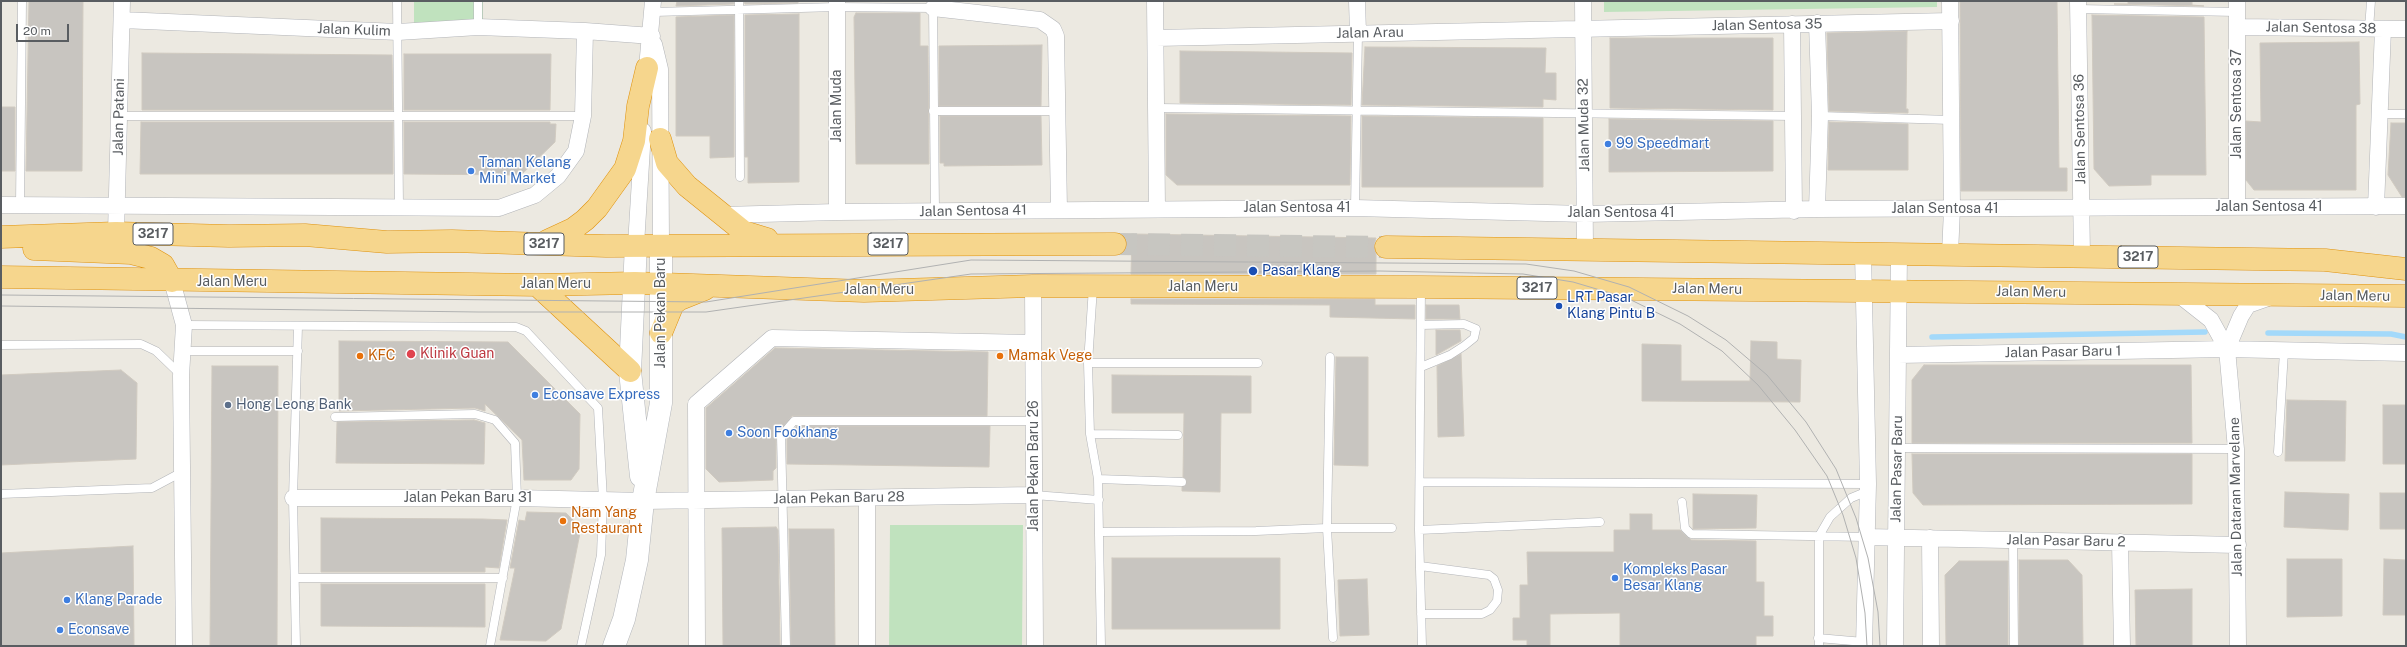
<!DOCTYPE html>
<style>
body{margin:0}
#map{position:relative;width:2407px;height:647px;overflow:hidden;background:#ece9e1;font-family:"Public Sans",sans-serif}
canvas{display:block}
.frame{position:absolute;inset:0;border:2px solid #595d61;pointer-events:none}
.scale{position:absolute;left:16px;top:24px;width:53px;height:18px;box-sizing:border-box;border:2px solid #595d61;border-top:0;padding-left:5px;font-size:12px;line-height:14px;white-space:nowrap;color:#595d61;-webkit-text-stroke:3px #fff;paint-order:stroke}
</style>
<div id="map">
<canvas width="2407" height="647"></canvas>
<div class="frame"></div>
<div class="scale">20 m</div>
</div>
<script>
const context = document.querySelector('canvas').getContext('2d');
context.lineJoin = 'round';
function fill(path, color) { context.fillStyle = color; context.fill(path, 'evenodd'); }
const poly = rows => new Path2D(rows.map(r => 'M' + r).join(''));
function stroke(path, color, width, dash) { context.strokeStyle = color; context.lineWidth = width; context.lineCap = dash ? 'butt' : 'round'; context.setLineDash(dash || []); context.stroke(path); }
function label(font, color, halo, rows, align = 'center') {
  context.font = font + ' "Public Sans",sans-serif'; context.lineWidth = 3; context.setLineDash([]); context.textBaseline = 'middle'; context.strokeStyle = halo; context.fillStyle = color; for (const [text, x, y, turn = 0] of rows) {
    context.save(); context.translate(x, y); context.rotate((+turn || 0) * Math.PI / 180); context.textAlign = isNaN(turn) ? turn : align; if (halo) context.strokeText(text, 0, 0); context.fillText(text, 0, 0); context.restore();
  }
}
const green = poly([
 [414,1,483,1,483,30,414,31],
 [1604,1,1937,1,1937,7,1604,12],
 [890,525,1023,525,1022,646,889,646]
]);
const stream = poly([
 [2268,333,2391,334,2406,337],
 [1932,337,2205,332]
]);
const building = poly([
 [29,1,83,1,82,171,26,171,29,1],
 [677,1,734,1,734,4,676,6,677,1],
 [744,1,798,1,798,3,745,4,744,1],
 [1960,1,2057,1,2059,168,2067,168,2067,191,1961,191,1960,1],
 [2128,1,2192,1,2192,5,2204,6,2114,4,2128,4,2128,1],
 [856,13,920,13,920,46,928,46,929,164,856,164,854,17,856,13],
 [799,14,799,182,748,183,748,157,745,157,745,15,799,14],
 [734,15,734,157,710,158,710,136,676,136,676,17,734,15],
 [2092,15,2204,17,2206,175,2151,175,2151,185,2109,186,2094,169,2092,15],
 [1907,31,1906,109,1908,109,1908,113,1829,111,1827,33,1907,31],
 [1610,38,1773,38,1773,110,1610,108,1610,38],
 [2359,42,2360,104,2356,105,2356,190,2254,190,2246,180,2246,121,2261,122,2260,43,2359,42],
 [1042,45,1041,106,939,106,939,46,1042,45],
 [1365,47,1546,48,1545,73,1556,73,1556,100,1543,99,1543,107,1362,105,1365,47],
 [1180,51,1352,53,1351,105,1180,103,1180,51],
 [142,53,392,55,393,110,142,110,142,53],
 [404,54,551,54,550,110,404,110,404,54],
 [1,107,15,107,15,171,1,171,1,107],
 [1166,114,1351,116,1350,185,1177,185,1166,175,1166,114],
 [940,116,1041,116,1042,165,944,166,944,163,940,163,940,116],
 [1362,116,1543,118,1543,187,1362,187,1362,116],
 [1609,119,1773,121,1773,171,1609,172,1609,119],
 [141,122,393,122,393,174,140,174,141,122],
 [404,122,550,122,550,124,556,124,555,142,521,175,404,174,404,122],
 [1829,122,1908,124,1908,170,1828,170,1829,122],
 [2391,123,2406,123,2406,197,2402,197,2388,175,2391,123],
 [1132,234,1376,238,1374,246,1376,254,1376,274,1131,274,1132,234],
 [1131,299,1375,299,1375,305,1415,305,1415,319,1330,317,1330,305,1131,304,1131,299],
 [1426,305,1459,305,1460,319,1426,319,1426,305],
 [1436,330,1460,330,1461,341,1436,355,1436,330],
 [339,341,508,342,580,414,579,469,571,480,524,480,522,440,485,404,485,411,475,408,339,411,339,341],
 [1751,341,1777,342,1777,359,1801,360,1800,402,1642,401,1642,344,1681,345,1681,381,1750,381,1751,341],
 [775,348,988,352,987,416,792,416,776,436,776,468,773,471,773,480,719,482,706,469,706,408,775,348],
 [1461,354,1464,436,1438,437,1437,366,1461,354],
 [1336,357,1368,357,1368,466,1334,465,1336,357],
 [1924,365,2191,365,2192,443,1912,443,1912,380,1924,365],
 [212,366,278,366,277,646,210,646,212,366],
 [121,370,137,383,136,459,1,465,1,375,121,370],
 [1112,375,1251,376,1251,413,1221,413,1220,492,1182,491,1182,487,1187,482,1183,477,1184,413,1112,413,1112,375],
 [2287,400,2346,401,2345,461,2285,461,2287,400],
 [2383,405,2406,405,2406,464,2383,464,2383,405],
 [474,420,485,423,484,464,336,463,337,422,474,420],
 [797,426,990,426,989,467,787,464,787,438,797,426],
 [1912,454,2192,454,2192,504,1923,505,1913,493,1912,454],
 [2285,492,2349,494,2348,530,2284,527,2285,492],
 [2380,493,2406,493,2406,529,2380,529,2380,493],
 [1693,494,1757,495,1756,528,1693,529,1693,494],
 [527,512,566,513,579,526,580,533,562,624,561,629,546,641,500,640,515,568,510,568,519,520,525,521,527,512],
 [1630,514,1652,514,1652,530,1680,530,1691,540,1756,541,1756,582,1764,582,1764,616,1773,616,1773,636,1756,636,1756,646,1620,646,1620,613,1550,614,1550,646,1527,646,1527,640,1513,640,1513,618,1520,618,1520,585,1528,585,1527,552,1614,552,1614,530,1630,530,1630,514],
 [321,518,483,519,507,520,499,568,485,567,485,572,321,572,321,518],
 [776,527,778,530,780,646,723,646,722,528,776,527],
 [789,529,834,529,835,646,791,646,789,529],
 [133,546,134,646,1,646,1,553,133,546],
 [1112,558,1280,558,1280,629,1112,629,1112,558],
 [2287,559,2342,559,2342,616,2287,617,2287,559],
 [2384,559,2406,560,2406,615,2383,615,2384,559],
 [2019,560,2068,560,2082,575,2083,646,2019,646,2019,560],
 [1959,561,2008,561,2008,646,1946,646,1945,575,1959,561],
 [1367,579,1369,635,1340,636,1338,580,1367,579],
 [321,584,485,584,485,627,321,626,321,584],
 [2192,589,2192,646,2136,646,2135,590,2192,589]
]);
const highwayTunnel = poly([
 [1115,244,1386,247]
]);
const lane = poly([
 [397,1,399,207],
 [478,1,478,27],
 [739,1,740,177],
 [933,6,935,211],
 [2078,9,2237,12],
 [654,12,837,7,933,8],
 [2369,29,2371,1],
 [1158,108,1793,116],
 [933,111,1058,111],
 [2380,114,2406,114],
 [118,116,583,116],
 [1820,116,1951,120],
 [20,205,22,1],
 [1355,208,1358,33],
 [1093,287,1088,363,1090,434,1098,479,1101,646],
 [1421,287,1419,530,1422,646],
 [184,325,516,327,526,331,598,408,603,500,601,555,581,646],
 [1,345,141,344,156,351,181,375],
 [182,351,298,351],
 [1088,363,1258,363],
 [1421,367,1450,355,1464,346,1474,338,1476,329,1464,324,1421,325],
 [335,417,475,414,495,420,515,443,517,498,490,646],
 [1090,434,1178,435],
 [1898,448,2236,449],
 [2278,452,2284,351],
 [1098,479,1182,482],
 [1420,482,1868,484],
 [1,494,152,488,182,472],
 [1034,495,1099,500],
 [1682,502,1685,528,1691,534,1867,537],
 [1419,530,1600,522],
 [1100,532,1256,531,1327,528,1330,357],
 [2013,540,2014,646],
 [1420,566,1489,575,1494,579,1498,590,1497,601,1490,610,1482,614,1421,614],
 [295,578,503,578],
 [1333,638,1327,528,1392,528],
 [1818,638,1864,642],
 [296,646,293,498,298,326],
 [786,646,781,436,794,421,1034,421],
 [1819,646,1819,536,1830,517,1851,498,1868,491]
]);
const street = poly([
 [1155,1,1157,209],
 [1357,1,1358,33],
 [1583,1,1585,248],
 [2078,1,2082,256],
 [2237,1,2237,207],
 [933,8,1040,20,1053,29,1056,36,1059,210],
 [122,20,398,32,478,27,585,31,652,36],
 [1792,24,1794,211],
 [2237,27,2406,29],
 [1156,38,1951,21],
 [654,44,660,69,661,244],
 [646,79,653,1],
 [1,205,499,208,535,195,558,176,576,151,583,116,585,31],
 [2376,207,2383,29],
 [1817,209,1820,116,1817,23],
 [837,212,837,1],
 [722,215,837,212,1355,208,1585,214,1817,209,2406,206],
 [116,233,122,1],
 [636,245,643,131],
 [1863,253,1868,484,1864,646],
 [1950,254,1952,209,1950,1],
 [172,281,184,325,181,376,184,646],
 [1033,286,1035,646],
 [2178,294,2211,320,2227,349,2236,449,2238,646],
 [2227,349,2241,316,2248,305,2268,298],
 [1898,355,2227,349,2406,353],
 [293,498,517,498,643,501,1034,495],
 [867,498,867,646],
 [1867,537,2238,545],
 [1930,538,1931,646],
 [2120,542,2122,646],
 [697,646,696,404,772,338,1033,343],
 [1895,646,1899,253]
]);
const secondary = poly([
 [636,245,630,371,641,476],
 [614,646,624,619,637,560,643,501,661,403,661,244]
]);
const highway = poly([
 [660,139,667,163,687,186,744,232,767,239],
 [1,237,116,233,229,236,305,235,387,242,452,241,606,246,1115,244],
 [547,241,573,229,585,220,597,208,625,169,634,141,638,106,647,68],
 [1386,247,2325,260,2406,269],
 [34,249,131,253,151,258,163,265,172,281],
 [1,277,537,285,635,283,864,291,1033,286,1421,287,2406,296],
 [537,285,630,371],
 [661,333,673,304,680,299,705,289]
]);
const tram = poly([
 [1,295,706,302,971,260,1526,264,1574,271,1629,287,1688,316,1726,340,1767,375,1806,422,1836,469,1856,518,1868,558,1878,612,1880,646],
 [1,306,478,312,706,312,971,274,1380,271,1523,274,1573,282,1627,298,1680,324,1722,351,1758,385,1795,430,1827,476,1843,515,1856,558,1865,613,1867,646]
]);
const markers = [
 [1608,144,4,"#3f7fe0"],
 [471,171,4,"#3f7fe0"],
 [1253,271,5,"#1a4fb4"],
 [1559,306,4,"#1a4fb4"],
 [411,354,5,"#e0444e"],
 [360,356,4,"#e8710a"],
 [1000,356,4,"#e8710a"],
 [535,395,4,"#3f7fe0"],
 [228,405,4,"#5c6f8a"],
 [729,433,4,"#3f7fe0"],
 [563,521,4,"#e8710a"],
 [1615,578,4,"#3f7fe0"],
 [67,600,4,"#3f7fe0"],
 [60,630,4,"#3f7fe0"]
];
const shields = [
 [153,234,40],
 [544,244,40],
 [888,244,40],
 [2138,257,40],
 [1537,288,40]
];
const shieldNames = [
 ["3217",153,234],
 ["3217",544,244],
 ["3217",888,244],
 ["3217",2138,257],
 ["3217",1537,288]
];
const streetNames = [
 ["Jalan Sentosa 35",1767,25,-1],
 ["Jalan Sentosa 38",2321,28,1],
 ["Jalan Kulim",354,30,2],
 ["Jalan Arau",1370,33,-1],
 ["Jalan Sentosa 37",2237,104,-90],
 ["Jalan Muda",837,106,-90],
 ["Jalan Patani",119,117,-89],
 ["Jalan Muda 32",1584,125,-91],
 ["Jalan Sentosa 36",2080,129,-91],
 ["Jalan Sentosa 41",2269,207],
 ["Jalan Sentosa 41",1297,208],
 ["Jalan Sentosa 41",1945,209],
 ["Jalan Sentosa 41",973,211,-1],
 ["Jalan Sentosa 41",1621,213],
 ["Jalan Meru",232,282],
 ["Jalan Meru",556,284],
 ["Jalan Meru",1203,287],
 ["Jalan Meru",1707,289,1],
 ["Jalan Meru",879,290],
 ["Jalan Meru",2031,292,1],
 ["Jalan Meru",2355,296,1],
 ["Jalan Pekan Baru",661,313,-90],
 ["Jalan Pasar Baru 1",2063,352,-1],
 ["Jalan Pekan Baru 26",1034,466,-90],
 ["Jalan Pasar Baru",1897,469,-89],
 ["Jalan Dataran Marvelane",2236,497,-91],
 ["Jalan Pekan Baru 31",468,498],
 ["Jalan Pekan Baru 28",839,498,-1],
 ["Jalan Pasar Baru 2",2066,541,1]
];
const shopNames = [
 ["99 Speedmart",1616,144],
 ["Taman Kelang",479,163],
 ["Mini Market",479,179],
 ["Econsave Express",543,395],
 ["Soon Fookhang",737,433],
 ["Kompleks Pasar",1623,570],
 ["Besar Klang",1623,586],
 ["Klang Parade",75,600],
 ["Econsave",68,630]
];
const transitNames = [
 ["Pasar Klang",1262,271],
 ["LRT Pasar",1567,298],
 ["Klang Pintu B",1567,314]
];
const healthNames = [
 ["Klinik Guan",420,354]
];
const foodNames = [
 ["KFC",368,356],
 ["Mamak Vege",1008,356],
 ["Nam Yang",571,513],
 ["Restaurant",571,529]
];
const serviceNames = [
 ["Hong Leong Bank",236,405]
];
fill(green, '#c0e2be');
stroke(stream, '#a3d9fa', 5.5);
fill(building, '#c8c5c0');
stroke(building, '#d0cac0', 1);
stroke(highwayTunnel, '#c7c6c1', 22, [22, 11]);
stroke(lane, '#b2b4b8', 9);
stroke(street, '#b2b4b8', 17);
stroke(secondary, '#b3b6bb', 23);
stroke(highway, '#df920d', 23);
stroke(lane, '#fff', 8);
stroke(street, '#fff', 16);
stroke(secondary, '#fff', 22);
stroke(highway, '#f6d68d', 22);
stroke(tram, '#b0b1b1', 1);
for (const [x, y, r, color] of markers) { const dot = new Path2D(); dot.arc(x, y, r, 0, 2 * Math.PI); context.fillStyle = color; context.fill(dot); stroke(dot, '#fff', 1.5); }
for (const [x, y, w] of shields) { const box = new Path2D(); box.roundRect(x - w / 2, y - 11, w, 22, 3); context.fillStyle = '#fff'; context.fill(box); stroke(box, '#595d61', 1); }
label('bold 13px', '#595d61', null, shieldNames);
label('14px', '#595d61', '#fff', streetNames);
label('14px', '#366cbe', '#fff', shopNames, 'left');
label('14px', '#164399', '#fff', transitNames, 'left');
label('14px', '#be3a42', '#fff', healthNames, 'left');
label('14px', '#c56008', '#fff', foodNames, 'left');
label('14px', '#4e5e75', '#fff', serviceNames, 'left');
</script>
